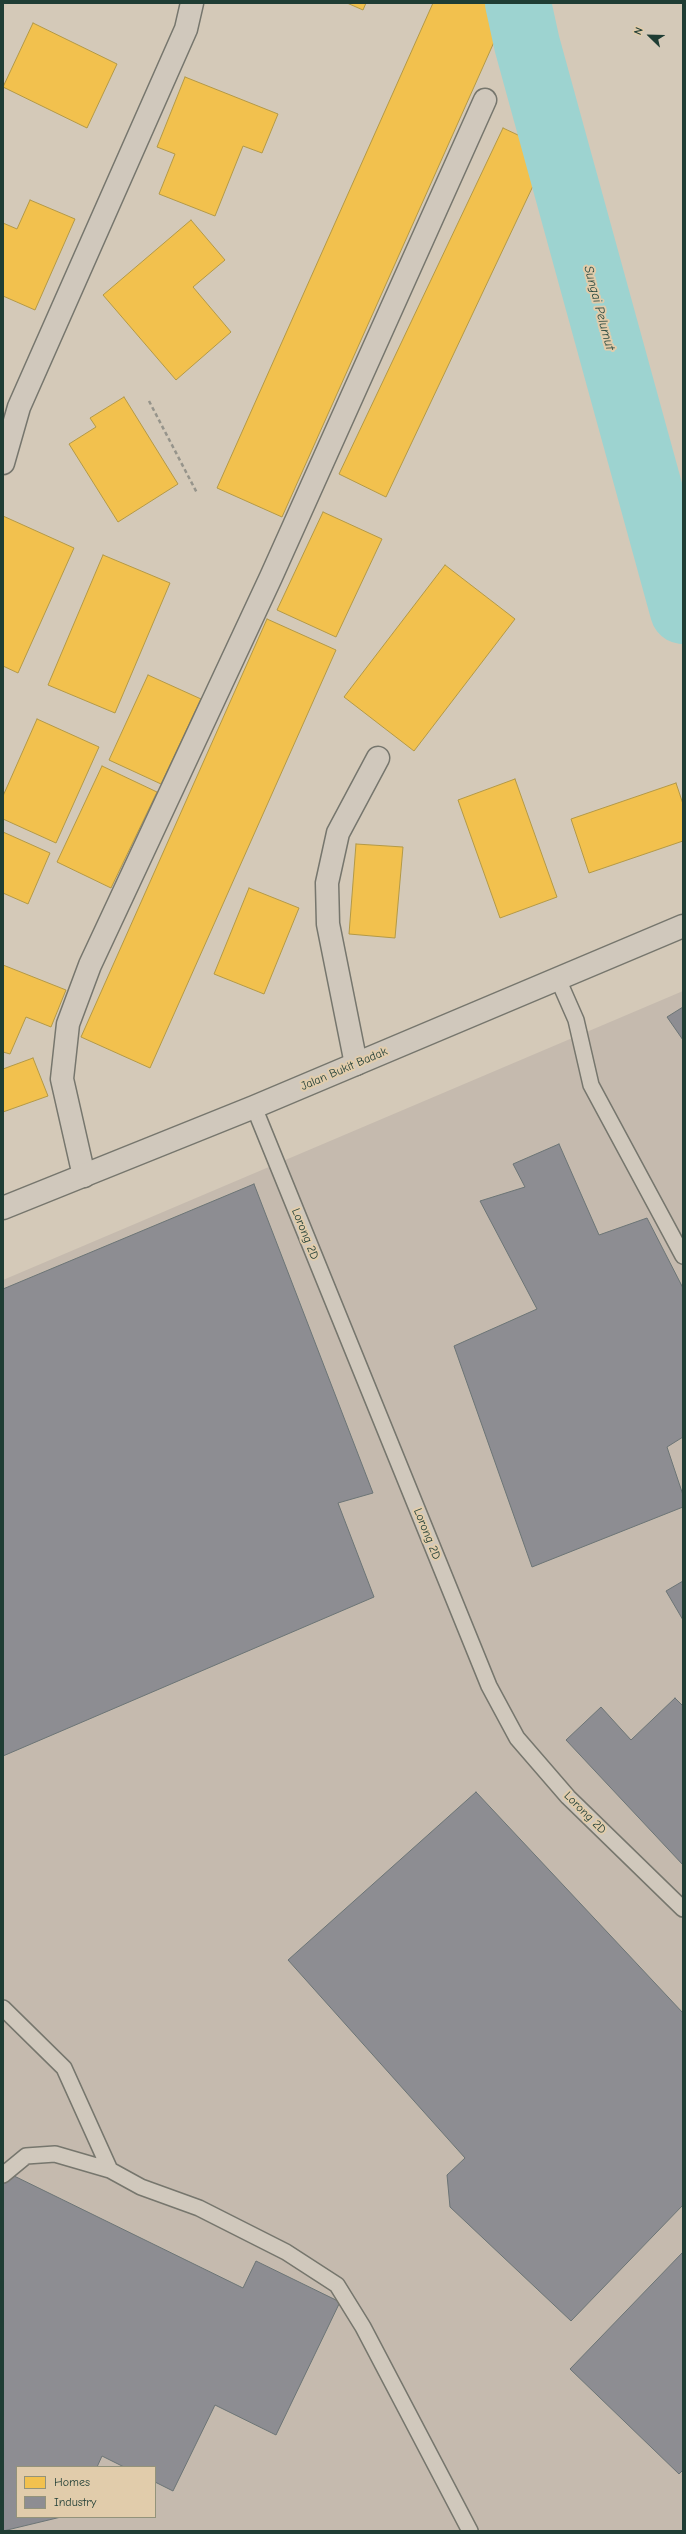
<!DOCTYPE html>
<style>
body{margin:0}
#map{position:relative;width:686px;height:2534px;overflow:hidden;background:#d4c9b8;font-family:"Comic Neue",sans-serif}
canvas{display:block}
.frame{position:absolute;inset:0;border:4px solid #1f3d34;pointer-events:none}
.legend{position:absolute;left:16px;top:2466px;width:140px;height:52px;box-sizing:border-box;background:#e1ccab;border:1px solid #93937b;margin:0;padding:5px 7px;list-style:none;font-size:12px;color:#1f3d34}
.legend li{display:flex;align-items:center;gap:8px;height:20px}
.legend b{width:20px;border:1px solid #93937b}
.north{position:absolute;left:630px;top:16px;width:40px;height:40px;-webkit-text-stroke:3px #e1ccab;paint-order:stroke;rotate:293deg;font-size:11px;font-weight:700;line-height:16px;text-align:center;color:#1f3d34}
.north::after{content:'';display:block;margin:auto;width:14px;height:18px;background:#1f3d34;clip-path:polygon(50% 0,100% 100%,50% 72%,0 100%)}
</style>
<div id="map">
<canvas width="686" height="2534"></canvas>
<div class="frame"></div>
<ul class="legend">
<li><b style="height:11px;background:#f2c14e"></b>Homes</li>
<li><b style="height:11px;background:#8d8d92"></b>Industry</li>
</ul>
<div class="north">N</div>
</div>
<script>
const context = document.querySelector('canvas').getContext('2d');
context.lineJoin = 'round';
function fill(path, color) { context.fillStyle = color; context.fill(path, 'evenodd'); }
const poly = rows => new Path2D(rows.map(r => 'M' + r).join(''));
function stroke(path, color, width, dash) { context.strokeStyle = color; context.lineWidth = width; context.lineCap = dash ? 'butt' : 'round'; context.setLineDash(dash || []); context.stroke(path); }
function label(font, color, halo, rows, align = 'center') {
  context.font = font + ' "Comic Neue",sans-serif'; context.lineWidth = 4; context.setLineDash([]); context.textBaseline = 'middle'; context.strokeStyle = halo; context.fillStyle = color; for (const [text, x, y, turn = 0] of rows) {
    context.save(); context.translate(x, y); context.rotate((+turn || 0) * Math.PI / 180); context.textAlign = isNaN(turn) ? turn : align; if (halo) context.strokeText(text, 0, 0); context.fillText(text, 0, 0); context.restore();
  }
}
const built = poly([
 [683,991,683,2531,3,2531,3,1280],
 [17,2467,155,2467,155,2517,17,2517]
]);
const homes = poly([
 [347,3,366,3,363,10,347,3],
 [433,3,485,3,507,13,282,517,217,488,433,3],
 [33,23,117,64,87,128,3,87,33,23],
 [185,77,278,114,262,153,243,146,215,216,159,194,175,154,157,147,185,77],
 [503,128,550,150,386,497,339,474,503,128],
 [30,200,75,219,35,310,3,296,3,223,17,229,30,200],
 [191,220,225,260,193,287,231,332,176,380,103,295,191,220],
 [124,397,178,484,118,522,69,444,96,427,90,418,124,397],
 [323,512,382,539,336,637,277,610,323,512],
 [3,516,74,548,18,673,3,666,3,516],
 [103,555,170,583,115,713,48,685,103,555],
 [445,565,515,619,414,751,344,697,445,565],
 [267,619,336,650,150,1068,81,1037,267,619],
 [148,675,201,699,161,784,109,760,148,675],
 [37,719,99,747,56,843,3,819,3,796,37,719],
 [102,766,157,792,111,888,57,862,102,766],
 [515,779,557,897,500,918,458,800,515,779],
 [676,783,683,804,683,841,589,873,571,819,676,783],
 [3,832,50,853,28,904,3,893,3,832],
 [356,844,403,847,395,938,349,934,356,844],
 [249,888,299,908,264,994,214,974,249,888],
 [3,965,66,990,51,1027,26,1017,10,1054,3,1052,3,965],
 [33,1058,48,1096,3,1112,3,1069,33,1058]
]);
const industry = poly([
 [683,1007,683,1040,667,1017,683,1007],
 [559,1144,599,1235,647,1218,683,1288,683,1437,667,1447,683,1495,683,1507,532,1567,454,1346,537,1309,480,1201,525,1187,513,1164,559,1144],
 [254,1184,373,1493,338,1503,374,1597,3,1756,3,1289,254,1184],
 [683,1581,683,1620,666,1591,683,1581],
 [675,1698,683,1706,683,1865,566,1740,601,1707,631,1740,675,1698],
 [476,1792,683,2013,683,2205,571,2321,450,2207,447,2175,465,2158,288,1960,476,1792],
 [8,2173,243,2288,256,2261,340,2302,276,2435,215,2405,173,2491,155,2482,155,2467,124,2467,102,2456,97,2467,17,2467,17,2517,61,2517,3,2531,3,2183,8,2173],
 [683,2252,683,2470,679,2474,570,2369,683,2252]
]);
const river = poly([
 [518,3,527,44,683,611]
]);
const path = poly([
 [149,401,197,493]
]);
const lane = poly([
 [558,979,576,1020,591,1085,683,1256],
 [254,1107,489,1686,517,1738,568,1797,683,1909],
 [3,2008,64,2068,110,2170,141,2187,199,2208,286,2252,337,2285,363,2327,470,2531],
 [3,2175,26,2156,55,2154,110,2170]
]);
const street = poly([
 [3,463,19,407,186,29,192,3],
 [356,1064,328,924,327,883,338,833,378,758],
 [84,1176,62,1079,68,1024,90,965,271,577,485,100]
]);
const secondary = poly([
 [3,1208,254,1107,683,926]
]);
const streetNames = [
 ["Jalan Bukit Badak",344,1069,-23],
 ["Lorong 2D",305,1234,68],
 ["Lorong 2D",427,1534,68],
 ["Lorong 2D",585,1813,45]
];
const waterNames = [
 ["Sungai Pelumut",599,308,75]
];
fill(built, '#c5baae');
fill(homes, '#f2c14e');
stroke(homes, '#b39946', 1);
fill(industry, '#8d8d92');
stroke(industry, '#6c7576', 1);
stroke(river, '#9dd3d0', 66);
stroke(lane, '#76766d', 18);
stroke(street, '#76766d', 25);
stroke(secondary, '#76766d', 25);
stroke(path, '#96948b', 2.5, [4, 3]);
stroke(lane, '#d0c8bc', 15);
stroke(street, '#d0c8bc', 22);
stroke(secondary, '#d0c8bc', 22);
label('12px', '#1f3d34', '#e1ccab', streetNames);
label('italic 13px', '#24453c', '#e1ccab', waterNames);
</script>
